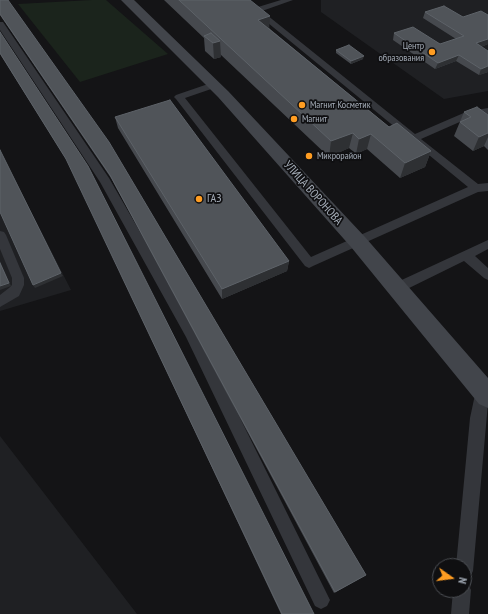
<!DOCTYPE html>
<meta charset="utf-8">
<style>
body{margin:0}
#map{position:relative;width:488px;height:614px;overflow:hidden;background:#141416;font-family:"PT Sans Narrow",sans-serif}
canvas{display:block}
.north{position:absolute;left:432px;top:558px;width:40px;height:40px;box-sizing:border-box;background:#0f0f11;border:1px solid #4b4e53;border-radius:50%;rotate:104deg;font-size:11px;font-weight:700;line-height:16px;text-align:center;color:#a4acb7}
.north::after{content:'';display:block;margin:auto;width:14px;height:18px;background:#ff9d22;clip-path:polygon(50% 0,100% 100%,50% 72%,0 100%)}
</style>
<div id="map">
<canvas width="488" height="614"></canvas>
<div class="north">N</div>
</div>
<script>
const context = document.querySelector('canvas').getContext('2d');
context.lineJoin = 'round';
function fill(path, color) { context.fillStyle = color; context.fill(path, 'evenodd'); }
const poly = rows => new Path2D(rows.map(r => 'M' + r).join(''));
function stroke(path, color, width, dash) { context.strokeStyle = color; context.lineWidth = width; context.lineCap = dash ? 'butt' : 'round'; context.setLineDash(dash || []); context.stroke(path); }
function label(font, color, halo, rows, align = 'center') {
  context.font = font + ' "PT Sans Narrow",sans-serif'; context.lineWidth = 3.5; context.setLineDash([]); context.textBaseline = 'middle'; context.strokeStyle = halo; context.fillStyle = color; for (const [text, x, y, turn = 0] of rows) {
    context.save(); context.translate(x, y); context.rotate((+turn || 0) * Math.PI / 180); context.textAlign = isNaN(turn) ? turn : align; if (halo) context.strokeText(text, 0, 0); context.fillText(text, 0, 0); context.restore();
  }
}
const built = poly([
 [321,0,488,0,488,91,444,99,321,12],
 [0,150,71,290,0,311],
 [0,436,137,614,0,614]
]);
const green = poly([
 [92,0,106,0,168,54,80,82,18,4]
]);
const service = poly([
 [240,0,249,0,258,7,281,0,293,0,262,11,415,134,466,112,488,108,488,114,471,117,421,139,478,184,488,183,488,191,478,192,313,266,309,268,305,266,176,99,174,97,176,95,211,83,217,83,218,85,217,87,185,98,311,257,468,187,240,0],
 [0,22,3,22,109,178,196,329,327,594,330,600,327,606,321,609,315,606,186,337,100,182,0,30,0,22],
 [0,231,4,232,6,235,24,278,24,285,19,296,0,307,0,295,9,288,12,285,12,278,0,249,0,231],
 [488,240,488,249,475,256,488,268,488,280,484,278,464,261,401,292,397,293,393,292,391,288,393,284,488,240],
 [483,383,488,385,488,403,473,571,470,577,464,580,464,566,456,566,470,418,476,390,478,385,483,383],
 [464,582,468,584,471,590,469,614,451,614,453,590,464,590,464,582]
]);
const secondary = poly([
 [121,0,134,0,228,91,365,237,488,378,488,408,479,404,351,247,218,97,121,0]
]);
const wall = poly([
 [0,0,366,575,334,593,111,178,0,15],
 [164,0,250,0,270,29,389,127,431,151,425,167,400,178,367,149,356,154,349,148,329,157,220,54,221,57,214,59,205,51,204,38],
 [425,12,463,17,488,15,488,44,481,47,488,72,479,75,456,61,435,69,393,40,394,33,440,44,456,39,423,18],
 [0,32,314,614,281,614,68,162,0,54],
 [336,50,363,59,351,64,336,53],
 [464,112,488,115,488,150,484,146,473,151,454,136],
 [115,117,289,261,287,271,222,299,118,128]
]);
const shadedWall = poly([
 [270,16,269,31,258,20],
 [488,39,488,44,473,50,476,43],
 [220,41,221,57,214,59,213,43],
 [459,55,456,61,435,69,438,63],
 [364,56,363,59,351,64,351,61],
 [488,66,488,72,479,75,481,69],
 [353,133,349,148,329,157,331,141],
 [488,133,488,137,484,146,473,151,479,137],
 [371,134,367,149,356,154,359,139],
 [431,151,425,167,400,178,405,163],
 [0,261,11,286,0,290],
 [289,261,287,271,222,299,222,289],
 [61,273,63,276,35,288,33,285]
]);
const building = poly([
 [0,0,8,0,109,142,366,575,335,592,110,175,0,14,0,0],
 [179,0,250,0,270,16,258,20,389,127,397,123,431,151,405,163,371,134,359,139,353,133,331,141,179,0],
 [444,6,463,17,481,11,488,15,488,39,476,43,488,51,488,66,481,69,459,55,438,63,394,33,413,27,440,44,464,36,425,12,444,6],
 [0,32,88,166,314,614,282,614,66,159,0,53,0,32],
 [211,33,220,41,213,43,204,36,211,33],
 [349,45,364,56,351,61,336,50,349,45],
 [170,100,289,261,222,289,115,117,170,100],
 [477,107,488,115,488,133,479,137,460,122,471,117,464,112,477,107],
 [0,150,61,273,33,285,0,212,0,150],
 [0,263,9,283,0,286,0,263]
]);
const markers = [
 [432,52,4,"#ff9d22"],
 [302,105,4,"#ff9d22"],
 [294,119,4,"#ff9d22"],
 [309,156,4,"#ff9d22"],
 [199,199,4,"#ff9d22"]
];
const farPoinames = [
 ["Центр",424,46,"right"],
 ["образования",424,58,"right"],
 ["Магнит Косметик",310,105],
 ["Магнит",302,119],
 ["Микрорайон",317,156]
];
const streetNames = [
 ["УЛИЦА ВОРОНОВА",313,193,48]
];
const poiNames = [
 ["ГАЗ",207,199]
];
fill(built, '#1f2023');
fill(green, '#1b241c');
fill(service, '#34363b');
fill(secondary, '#42454b');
fill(wall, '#46494e');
fill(shadedWall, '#2e3033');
fill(building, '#505459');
stroke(building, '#5d6268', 1);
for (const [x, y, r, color] of markers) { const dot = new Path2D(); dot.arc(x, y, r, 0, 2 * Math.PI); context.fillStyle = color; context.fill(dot); stroke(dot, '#0f0f11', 1.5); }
label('10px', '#a4acb7', '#0f0f11', farPoinames, 'left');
label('12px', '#a4acb7', '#0f0f11', streetNames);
label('12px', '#a4acb7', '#0f0f11', poiNames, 'left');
</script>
